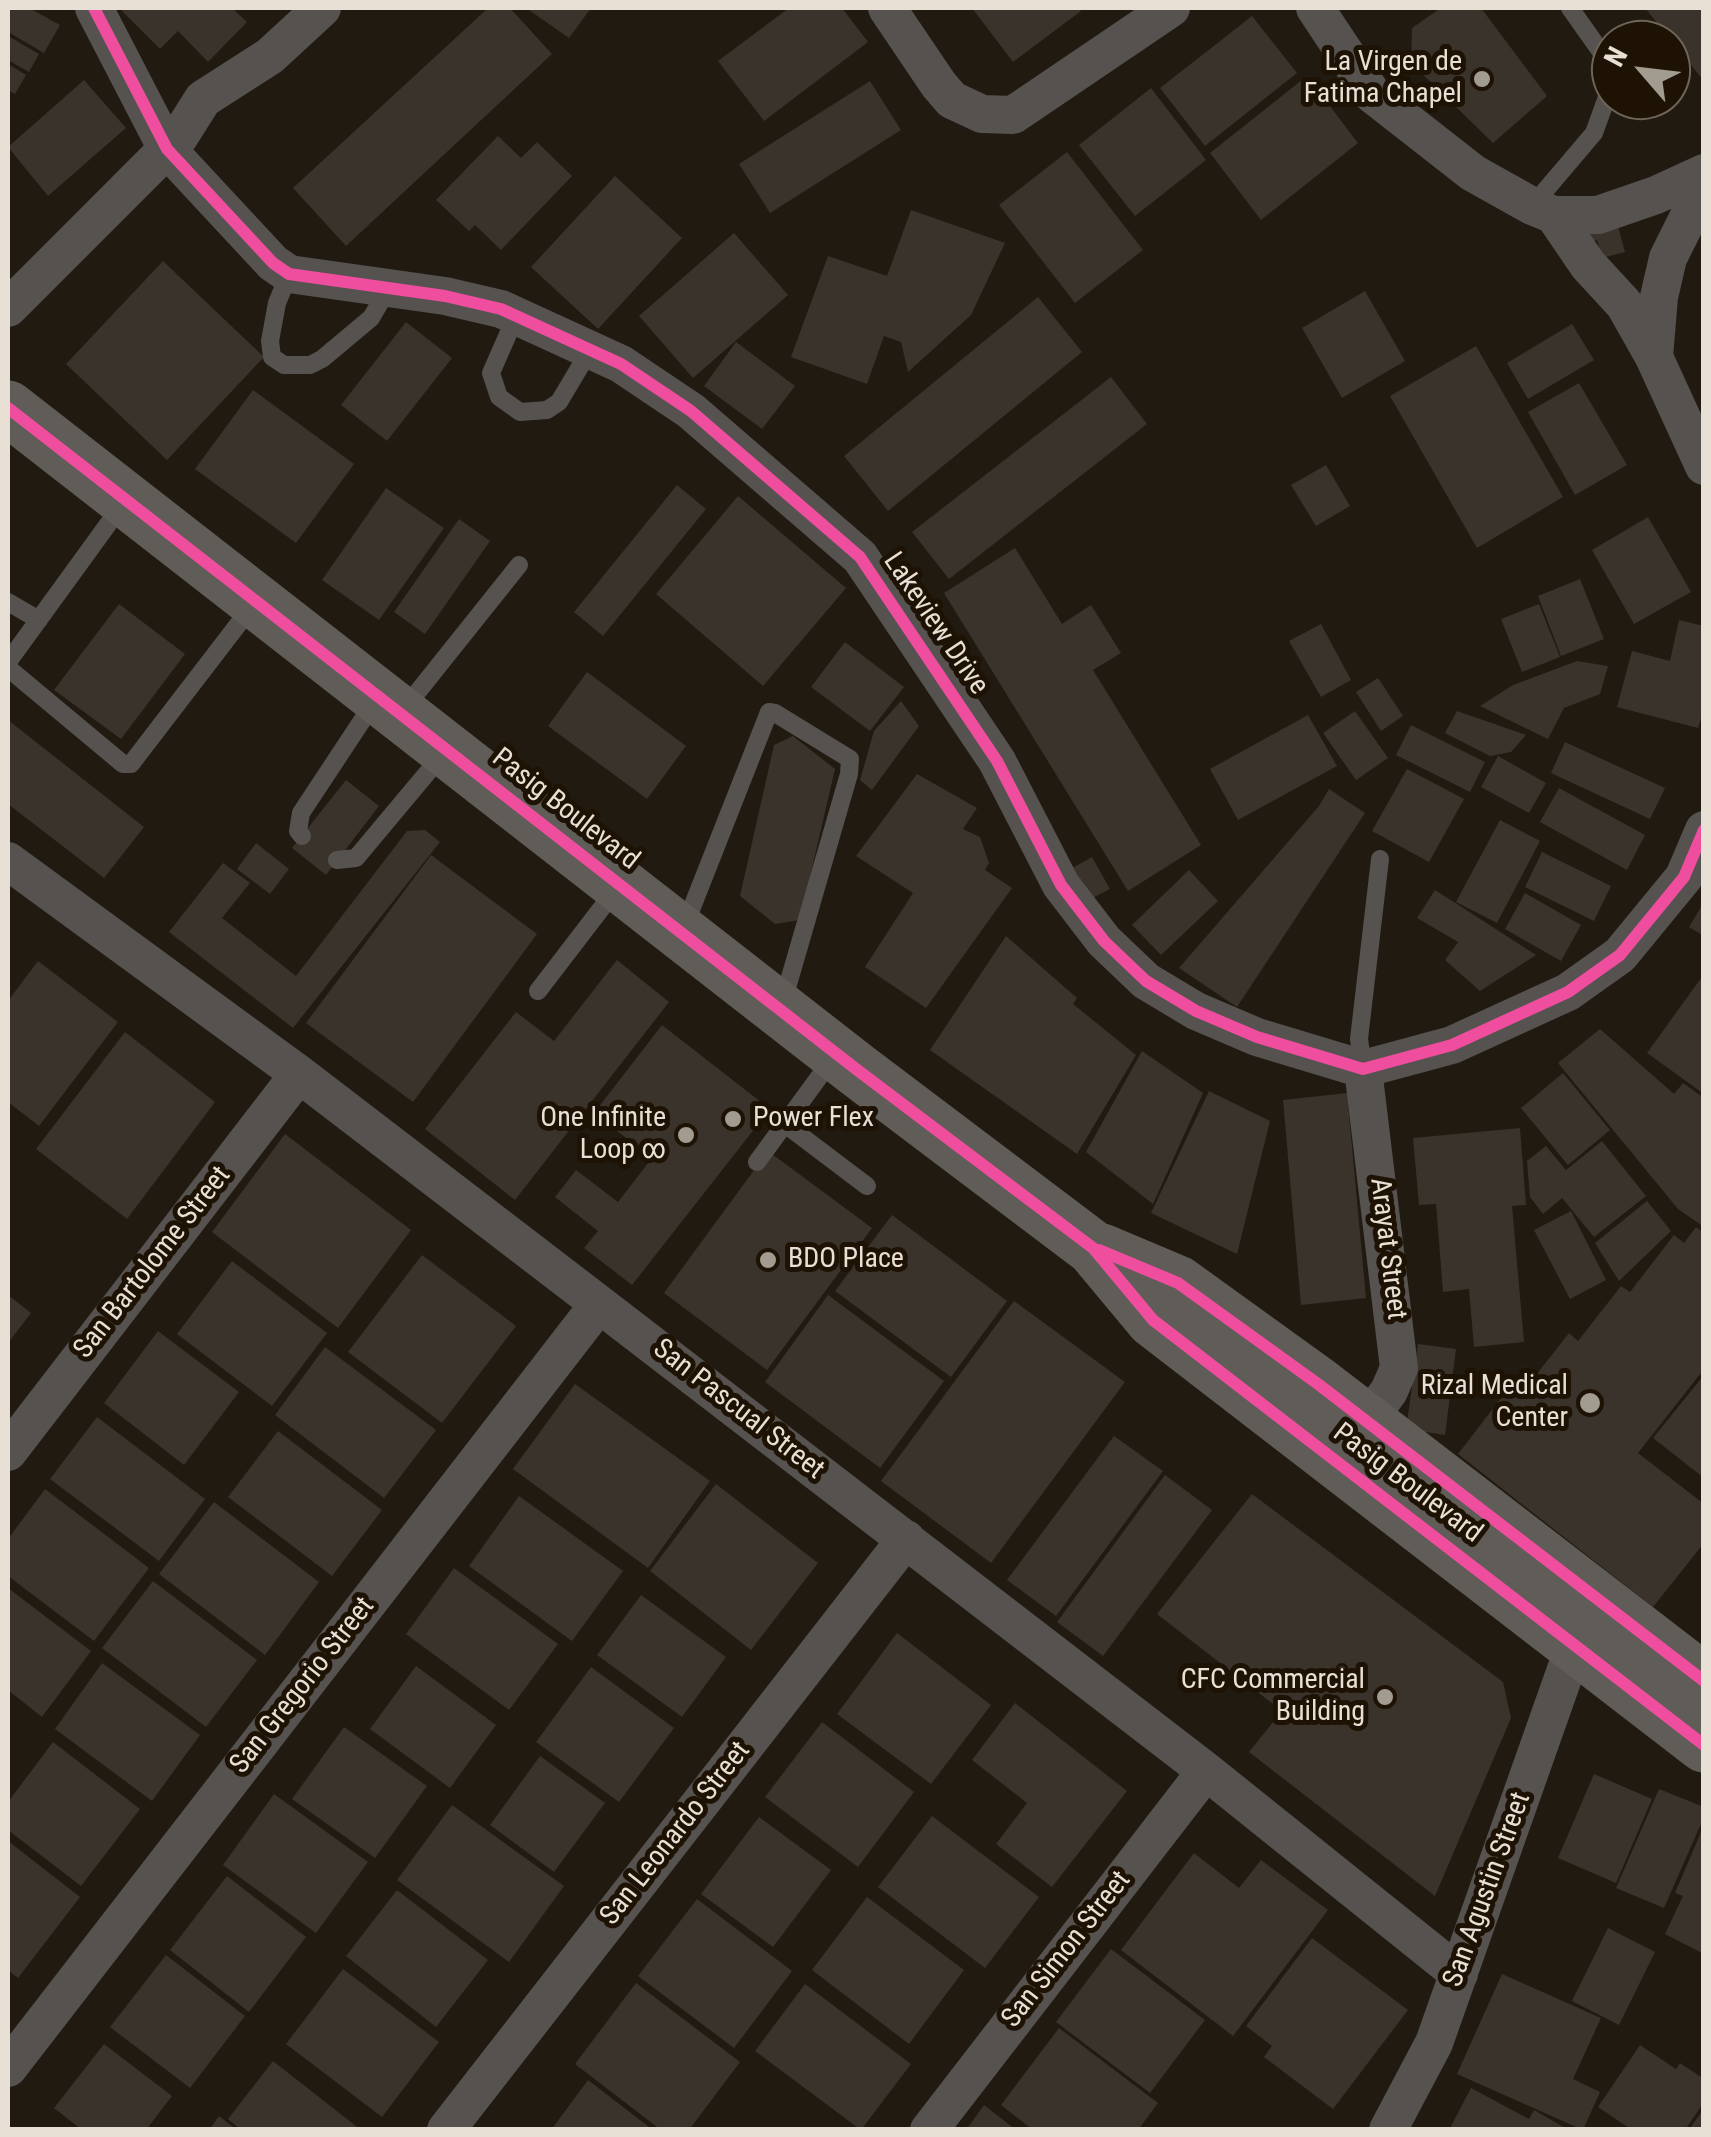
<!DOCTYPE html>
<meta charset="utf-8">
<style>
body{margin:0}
#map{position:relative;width:1711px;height:2137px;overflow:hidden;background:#211a11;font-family:"Roboto Condensed",sans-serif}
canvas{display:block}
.frame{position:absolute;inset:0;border:10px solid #e8e0d5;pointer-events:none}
.north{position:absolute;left:1591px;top:20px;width:100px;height:100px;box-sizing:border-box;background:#1d1203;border:2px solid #6e6457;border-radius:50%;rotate:298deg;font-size:28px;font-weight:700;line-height:40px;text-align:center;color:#e8e0d5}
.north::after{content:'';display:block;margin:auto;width:35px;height:45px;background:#a29b90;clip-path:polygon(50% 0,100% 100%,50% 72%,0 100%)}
</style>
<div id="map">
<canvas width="1711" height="2137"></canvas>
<div class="frame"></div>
<div class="north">N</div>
</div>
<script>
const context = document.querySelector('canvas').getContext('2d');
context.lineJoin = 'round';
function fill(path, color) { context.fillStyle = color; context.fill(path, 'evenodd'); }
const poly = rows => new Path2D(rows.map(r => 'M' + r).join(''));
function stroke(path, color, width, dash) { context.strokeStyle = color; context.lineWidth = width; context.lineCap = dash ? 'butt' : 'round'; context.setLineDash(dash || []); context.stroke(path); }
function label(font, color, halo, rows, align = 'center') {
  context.font = font + ' "Roboto Condensed",sans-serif'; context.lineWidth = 10; context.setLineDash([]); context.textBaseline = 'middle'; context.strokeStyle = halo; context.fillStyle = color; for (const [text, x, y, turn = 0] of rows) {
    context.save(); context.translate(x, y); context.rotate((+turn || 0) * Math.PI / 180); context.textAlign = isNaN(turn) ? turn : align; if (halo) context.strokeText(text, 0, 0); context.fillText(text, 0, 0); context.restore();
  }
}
const building = poly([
 [11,8,29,8,60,25,44,53,8,32,8,14],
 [126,8,232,8,247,22,208,62,178,31,160,49,122,11],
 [488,8,510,8,552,54,346,246,293,188],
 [526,8,591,8,569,38],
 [789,8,842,8,868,42,764,121,718,61],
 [972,8,1078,8,1081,11,1013,62],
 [1481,8,1547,96,1493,143,1411,63,1412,28,1438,10],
 [1645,8,1704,8,1704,81,1671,40],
 [1252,16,1297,73,1205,146,1160,88],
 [8,36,39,54,29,72,8,60],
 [8,64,26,75,15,94,8,90],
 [1307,76,1358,143,1261,220,1210,153],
 [84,80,126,128,48,196,8,147],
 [870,81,901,130,770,213,739,164],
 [1151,88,1206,160,1135,216,1079,145],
 [498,136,521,158,537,142,572,176,501,250,475,225,469,231,436,200],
 [1067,152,1143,250,1075,303,999,205],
 [615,176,682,238,598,329,531,267],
 [911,210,1005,243,971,315,908,372,901,342,884,336,867,384,791,357,828,256,887,276],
 [1616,219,1625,252,1602,258,1597,240,1586,244,1583,229],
 [734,233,788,295,693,378,639,316],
 [163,261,264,357,167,460,66,364],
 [1365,291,1405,361,1342,398,1302,328],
 [1038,297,1082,352,888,511,844,456],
 [406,322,452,358,387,441,341,405],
 [1572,324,1594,360,1528,399,1507,363],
 [736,342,795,386,762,429,704,386],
 [1476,346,1563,497,1477,548,1390,396],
 [1111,377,1147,424,949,579,912,532],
 [1579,383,1627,465,1575,495,1528,412],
 [253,390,354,464,296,543,195,469],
 [1326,465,1350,506,1316,526,1291,485],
 [677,485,706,509,603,636,574,612],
 [386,488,444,528,379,620,322,580],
 [738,496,846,588,763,686,656,594],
 [1648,517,1691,592,1634,624,1592,550],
 [459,519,490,541,425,634,394,612],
 [1015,548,1062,624,1091,605,1121,653,1093,670,1201,845,1128,891,944,593],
 [1580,579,1604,639,1561,656,1538,596],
 [119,604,185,654,121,739,54,690],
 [1539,604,1560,657,1522,672,1501,619],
 [1679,620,1704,626,1701,669,1704,669,1704,708,1698,728,1617,707,1632,651,1670,661],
 [1321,624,1351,680,1321,697,1289,641],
 [845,642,904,687,870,731,811,687],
 [1577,661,1608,666,1600,694,1564,708,1548,739,1480,706,1513,685],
 [587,672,686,746,647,799,548,726],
 [1378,678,1403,716,1381,731,1356,692],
 [901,701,919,726,872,790,860,780,874,731],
 [1355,711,1388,758,1356,780,1323,733],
 [1457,711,1526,735,1511,752,1490,756,1445,733],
 [1308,715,1337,766,1238,820,1210,769],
 [8,720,144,827,104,878,8,804],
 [1411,725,1485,762,1470,792,1396,755],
 [793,736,835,769,800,920,775,924,740,896,774,745],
 [1565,742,1665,788,1650,819,1551,773],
 [1498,756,1546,783,1529,813,1481,787],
 [1407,769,1464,799,1429,862,1372,831],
 [917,774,977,808,963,829,980,837,989,863,985,870,1012,888,926,1008,865,967,913,893,856,856],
 [346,780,379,806,326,875,292,848],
 [1559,788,1645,835,1627,870,1540,822],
 [1329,789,1365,813,1237,1007,1179,968,1319,806],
 [1500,820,1540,841,1497,923,1456,902],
 [425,830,440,842,293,1028,169,932,223,863,250,883,222,918,296,976,407,831],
 [256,843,289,869,270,894,237,869],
 [1542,852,1611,886,1594,921,1525,887],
 [431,855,537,934,413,1102,306,1023],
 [1092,857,1110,889,1085,902,1067,871],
 [1189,870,1218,901,1161,955,1132,925],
 [1435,890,1457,904,1536,955,1480,991,1445,960,1458,942,1417,918],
 [1525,893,1581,925,1561,961,1505,929],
 [1704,902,1704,936,1689,927],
 [1006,936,1077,998,1073,1004,1136,1055,1077,1154,930,1050],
 [617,960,669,1002,515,1200,425,1129,516,1012,554,1041],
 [38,961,118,1022,39,1126,8,1102,8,1001],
 [1704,974,1704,1094,1647,1053],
 [662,1025,770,1109,632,1285,584,1248,598,1231,555,1197,576,1170,618,1202,652,1158,594,1113],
 [1600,1029,1674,1094,1683,1083,1704,1098,1704,1227,1678,1209,1558,1063],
 [125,1032,215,1102,127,1219,36,1149],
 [1142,1051,1203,1093,1153,1204,1086,1152],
 [1563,1073,1610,1130,1568,1165,1521,1108],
 [1209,1091,1270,1121,1237,1254,1151,1213],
 [1347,1093,1366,1298,1301,1305,1283,1100],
 [1520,1128,1526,1205,1512,1206,1524,1342,1474,1347,1469,1289,1443,1292,1436,1204,1419,1205,1413,1138],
 [285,1134,411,1230,338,1328,212,1232],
 [1602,1141,1646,1196,1594,1237,1562,1198,1543,1214,1530,1197,1527,1161,1546,1146,1566,1170],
 [768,1151,872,1228,767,1370,664,1293],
 [1647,1201,1671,1231,1619,1281,1595,1243],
 [1571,1211,1606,1280,1570,1299,1534,1230],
 [892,1215,1007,1301,951,1377,835,1291],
 [1696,1227,1704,1233,1704,1369,1638,1453,1704,1504,1704,1543,1653,1607,1458,1454,1525,1367,1536,1375,1569,1333,1578,1341,1621,1286,1630,1292,1674,1235,1684,1243],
 [422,1255,516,1326,442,1423,348,1352],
 [232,1261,327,1333,272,1406,177,1334],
 [8,1295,31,1313,8,1343],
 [828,1295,944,1381,880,1468,765,1382],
 [1014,1301,1125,1382,991,1563,881,1481],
 [158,1331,239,1392,184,1465,104,1403],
 [1418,1344,1456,1349,1445,1435,1406,1429],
 [325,1347,436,1430,384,1498,275,1415],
 [1704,1375,1704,1478,1653,1438],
 [575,1384,710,1481,648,1568,513,1469],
 [97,1417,205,1499,159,1561,50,1479],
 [278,1431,382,1510,332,1576,228,1497],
 [1114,1436,1163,1471,1056,1616,1007,1580],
 [1165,1475,1212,1510,1103,1656,1057,1622],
 [716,1484,818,1563,751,1650,650,1571],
 [45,1489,149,1568,94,1641,8,1576,8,1539],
 [1252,1494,1503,1682,1511,1718,1435,1896,1249,1752,1282,1711,1157,1614],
 [519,1496,623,1571,572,1641,469,1566],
 [214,1502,319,1582,265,1655,159,1574],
 [454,1568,558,1644,509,1710,406,1634],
 [153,1581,257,1660,206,1727,102,1648],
 [8,1588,91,1651,42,1717,8,1690],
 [641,1595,726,1657,682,1717,597,1655],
 [897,1633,991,1705,931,1784,837,1714],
 [102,1663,200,1735,152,1801,55,1729],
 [416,1666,496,1725,450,1788,370,1729],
 [591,1667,674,1728,619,1802,536,1742],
 [1015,1703,1127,1791,1052,1887,996,1844,1027,1803,972,1760],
 [822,1722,914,1792,858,1867,765,1797],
 [344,1727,427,1786,375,1858,292,1799],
 [53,1742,140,1809,81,1886,8,1830,8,1802],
 [540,1756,605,1803,554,1872,490,1825],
 [1594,1774,1652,1799,1616,1883,1558,1858],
 [1659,1789,1704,1807,1704,1817,1664,1908,1616,1888],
 [274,1794,368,1862,316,1933,223,1865],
 [452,1805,564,1886,509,1962,397,1880],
 [932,1816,1039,1897,985,1968,878,1887],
 [759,1817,831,1870,773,1947,701,1894],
 [1704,1825,1704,1951,1702,1953,1665,1934,1683,1896,1675,1893],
 [8,1841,80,1897,18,1978,8,1970],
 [1194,1853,1239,1888,1261,1860,1328,1910,1233,2036,1121,1950],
 [227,1876,306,1937,249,2012,170,1950],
 [397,1890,488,1960,436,2027,346,1956],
 [867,1897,964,1970,909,2044,812,1970],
 [697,1899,792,1971,734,2048,638,1976],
 [1608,1928,1655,1952,1619,2025,1572,2001],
 [1312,1938,1408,2010,1333,2109,1264,2057,1272,2046,1246,2026],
 [1111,1949,1205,2020,1150,2093,1056,2022],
 [166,1955,245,2016,190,2088,110,2027],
 [343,1969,439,2042,382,2117,286,2044],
 [1502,1974,1601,2018,1573,2079,1600,2092,1583,2130,1457,2074],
 [636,1983,740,2062,689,2130,661,2130,575,2064],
 [805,1984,911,2064,861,2130,755,2051],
 [1059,2028,1158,2103,1138,2130,1033,2130,1001,2105],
 [104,2044,172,2096,146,2130,82,2130,54,2108],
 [1640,2045,1676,2069,1680,2063,1704,2079,1704,2102,1685,2130,1632,2130,1598,2107],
 [273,2061,361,2130,241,2130,228,2119],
 [588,2080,653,2130,551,2130],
 [1471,2088,1529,2119,1534,2110,1569,2130,1449,2130],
 [984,2105,1016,2130,966,2130],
 [1704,2108,1704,2130,1689,2130],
 [219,2116,237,2130,209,2130]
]);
const lane = poly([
 [1570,8,1611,66],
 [1532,206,1594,133,1611,86],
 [289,274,277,303,270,341,272,357,284,365,310,365,322,359,371,318,388,289],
 [516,316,491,373,499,397,520,412,547,410,559,402,590,350],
 [8,602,39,620],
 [8,662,122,505],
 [8,668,123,764,131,764,253,605],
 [404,709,519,565],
 [302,836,298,831,301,813,375,701],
 [337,860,356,858,443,754],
 [685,925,769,712,775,713,850,759,849,774,782,1005],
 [538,991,617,888],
 [1363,1069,1359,1039,1380,859],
 [785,1124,867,1186],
 [757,1162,833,1058]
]);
const street = poly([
 [94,8,167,149,273,263,289,274,445,296,501,309,621,364,691,411,860,557,997,761,1061,885,1104,941,1146,981,1196,1011,1257,1037,1363,1069,1452,1045,1568,992,1620,955,1684,877,1704,830],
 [887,8,939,85,952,100,982,114,1013,115,1171,8],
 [1315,8,1372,94,1473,173,1532,206,1554,215,1598,215,1656,195,1704,173],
 [1554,215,1588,265,1624,304,1654,357,1704,466],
 [8,308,179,137,203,99,270,56,322,8],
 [1654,357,1659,297,1668,258,1704,186],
 [8,861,299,1074,599,1304,1206,1771,1459,1974],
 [1363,1069,1399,1368,1389,1391,1367,1421],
 [8,1452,299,1074],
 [8,2068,599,1304],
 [446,2130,906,1539],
 [929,2130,1206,1771],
 [1388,2130,1434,2043,1575,1644]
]);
const primary = poly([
 [8,408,856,1069,1093,1248,1153,1320,1704,1745],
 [1102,1251,1178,1283,1318,1384,1704,1681]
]);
const cycleway = poly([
 [94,8,167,149,273,263,289,274,445,296,501,309,621,364,691,411,860,557,997,761,1061,885,1104,941,1146,981,1196,1011,1257,1037,1363,1069,1452,1045,1568,992,1620,955,1684,877,1704,830],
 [8,408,856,1069,1093,1248,1153,1320,1704,1745],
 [1099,1250,1178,1283,1318,1384,1704,1681]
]);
const markers = [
 [1482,79,10,"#a29b90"],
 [733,1119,10,"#a29b90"],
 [686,1135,10,"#a29b90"],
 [768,1260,10,"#a29b90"],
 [1590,1403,12,"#a29b90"],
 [1385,1697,10,"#a29b90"]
];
const poiNames = [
 ["La Virgen de",1462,63],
 ["Fatima Chapel",1462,95],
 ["One Infinite",666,1119],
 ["Loop ∞",666,1151],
 ["Power Flex",753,1119,"left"],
 ["BDO Place",788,1260,"left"],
 ["Rizal Medical",1568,1387],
 ["Center",1568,1419],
 ["CFC Commercial",1365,1681],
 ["Building",1365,1713]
];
const streetNames = [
 ["Lakeview Drive",935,624,56],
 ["Pasig Boulevard",565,810,38],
 ["Arayat Street",1387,1249,83],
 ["San Bartolome Street",153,1263,-52],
 ["San Pascual Street",738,1410,38],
 ["Pasig Boulevard",1407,1484,37],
 ["San Gregorio Street",303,1686,-52],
 ["San Leonardo Street",676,1834,-52],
 ["San Agustin Street",1488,1890,-70],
 ["San Simon Street",1067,1950,-52]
];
fill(building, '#39332c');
stroke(lane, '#55524f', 18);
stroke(street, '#55524f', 38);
stroke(primary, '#605c57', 55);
stroke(cycleway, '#ef4d9e', 12);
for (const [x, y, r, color] of markers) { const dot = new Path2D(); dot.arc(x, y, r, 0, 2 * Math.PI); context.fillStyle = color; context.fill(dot); stroke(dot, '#1d1203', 4); }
label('28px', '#e8e0d5', '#1d1203', poiNames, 'right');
label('28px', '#e8e0d5', '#1d1203', streetNames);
</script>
